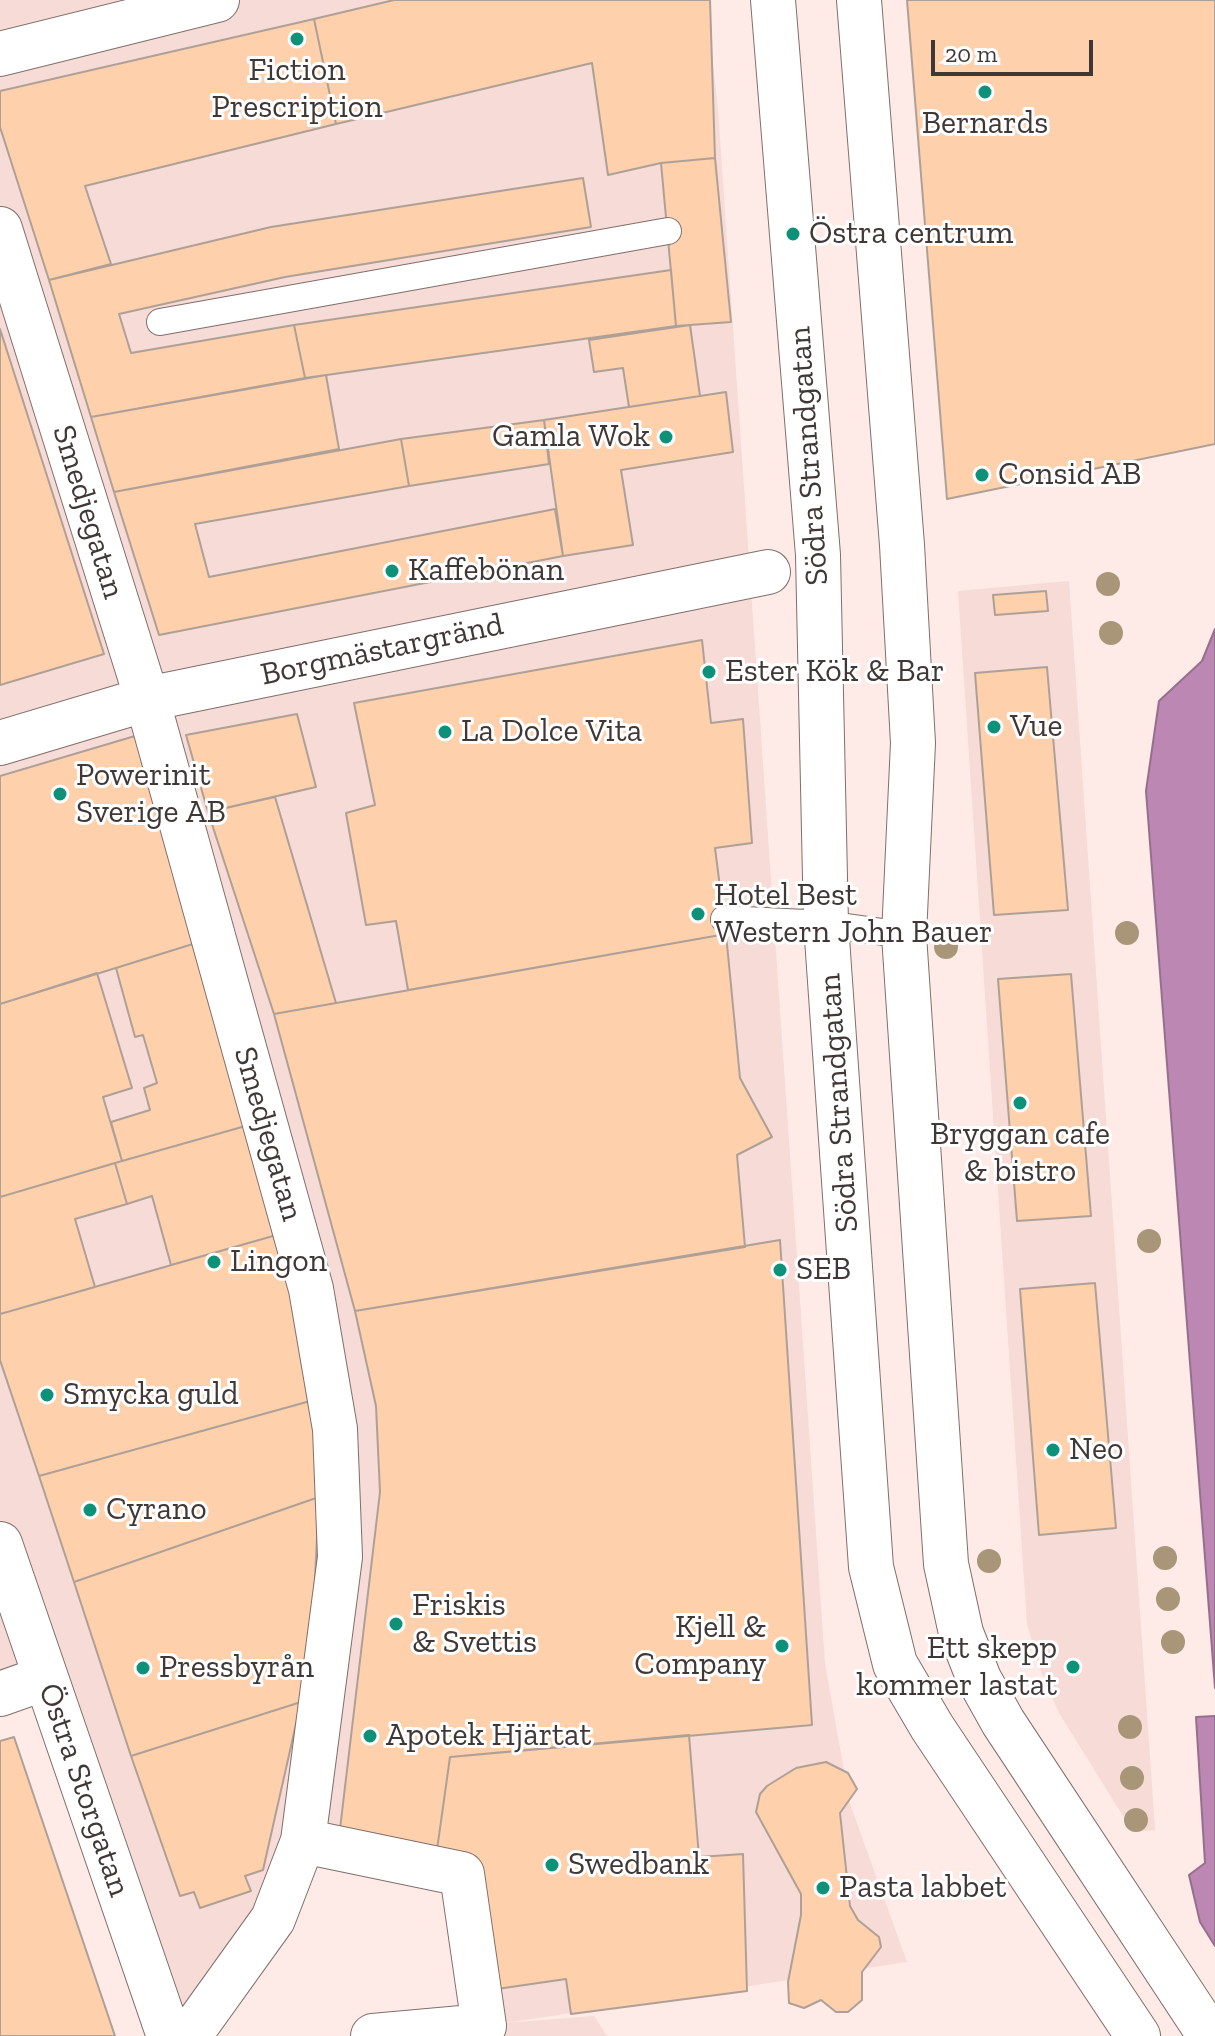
<!DOCTYPE html>
<meta charset="utf-8">
<style>
body{margin:0}
#map{position:relative;width:1215px;height:2036px;overflow:hidden;background:#feeae6;font-family:"Zilla Slab",serif}
canvas{display:block}
.scale{position:absolute;left:931px;top:40px;width:162px;height:36px;box-sizing:border-box;border:4px solid #403836;border-top:0;padding-left:10px;font-size:24px;line-height:28px;white-space:nowrap;color:#403836;-webkit-text-stroke:6px #fff;paint-order:stroke}
</style>
<div id="map">
<canvas width="1215" height="2036"></canvas>
<div class="scale">20 m</div>
</div>
<script>
const context = document.querySelector('canvas').getContext('2d');
context.lineJoin = 'round';
function fill(path, color) { context.fillStyle = color; context.fill(path, 'evenodd'); }
const poly = rows => new Path2D(rows.map(r => 'M' + r).join(''));
function stroke(path, color, width, dash) { context.strokeStyle = color; context.lineWidth = width; context.lineCap = dash ? 'butt' : 'round'; context.setLineDash(dash || []); context.stroke(path); }
function label(font, color, halo, rows, align = 'center') {
  context.font = font + ' "Zilla Slab",serif'; context.lineWidth = 6; context.setLineDash([]); context.textBaseline = 'middle'; context.strokeStyle = halo; context.fillStyle = color; for (const [text, x, y, turn = 0] of rows) {
    context.save(); context.translate(x, y); context.rotate((+turn || 0) * Math.PI / 180); context.textAlign = isNaN(turn) ? turn : align; if (halo) context.strokeText(text, 0, 0); context.fillText(text, 0, 0); context.restore();
  }
}
const built = poly([
 [0,0,706,0,718,110,825,1664,850,1804,907,1962,505,2023,594,2016,607,2036,419,2036,484,2026,462,1874,303,1841,189,2036,45,1679,0,1691],
 [1069,581,1155,1830,1133,1832,1059,1713,1040,1669,1027,1624,958,591]
]);
const water = poly([
 [1215,629,1215,1688,1146,791,1159,701,1202,661,1215,629],
 [1215,1716,1215,1946,1200,1922,1189,1875,1205,1863,1196,1717,1215,1716]
]);
const pier = poly([
 [1215,1961,1215,2036,1100,2036,1102,2033]
]);
const building = poly([
 [394,0,710,0,715,158,661,163,608,175,592,63,336,124,314,19,394,0],
 [907,0,1215,0,1215,444,947,499,907,0],
 [314,19,336,124,85,186,111,264,49,280,0,127,0,91,314,19],
 [715,158,731,322,676,326,661,163,715,158],
 [583,178,591,227,285,277,119,314,131,353,294,325,305,378,91,417,49,280,271,227,583,178],
 [671,270,676,326,305,378,294,325,671,270],
 [690,325,700,396,629,407,623,368,594,372,589,340,690,325],
 [0,329,104,654,0,685,0,329],
 [326,375,339,449,114,492,91,417,326,375],
 [726,392,733,452,621,470,633,545,563,556,544,420,726,392],
 [544,420,549,464,409,486,401,439,544,420],
 [401,439,409,486,195,524,209,577,555,509,563,556,159,635,114,492,401,439],
 [1046,591,1048,611,995,615,993,595,1046,591],
 [702,640,711,723,743,719,752,843,715,848,726,934,408,990,396,921,366,925,346,813,375,805,354,703,702,640],
 [1047,667,1068,910,994,915,975,673,1047,667],
 [297,714,316,787,208,812,186,735,297,714],
 [135,736,196,943,0,1004,0,776,135,736],
 [275,797,336,1003,274,1014,208,812,275,797],
 [726,934,740,1078,772,1137,737,1155,745,1247,355,1311,274,1014,726,934],
 [196,943,249,1125,122,1161,111,1122,150,1110,144,1088,157,1083,143,1035,135,1037,116,968,196,943],
 [97,973,132,1088,103,1097,122,1161,0,1197,0,1004,97,973],
 [1071,974,1091,1216,1017,1221,998,979,1071,974],
 [249,1125,280,1234,171,1265,152,1196,127,1204,115,1163,249,1125],
 [115,1163,127,1204,75,1219,95,1287,0,1314,0,1197,115,1163],
 [280,1234,314,1400,39,1476,0,1360,0,1314,280,1234],
 [780,1240,812,1725,450,1757,436,1857,340,1829,380,1492,376,1406,355,1311,780,1240],
 [1095,1283,1116,1528,1039,1535,1020,1289,1095,1283],
 [314,1400,319,1497,74,1582,39,1476,314,1400],
 [319,1497,313,1620,301,1702,131,1756,74,1582,319,1497],
 [301,1702,263,1870,245,1876,251,1891,200,1908,194,1892,180,1896,131,1756,301,1702],
 [689,1735,699,1857,743,1854,747,1991,571,2014,566,1979,490,1990,436,1857,450,1757,689,1735],
 [14,1737,115,2036,0,2036,0,1741,14,1737],
 [826,1762,848,1773,857,1789,840,1813,850,1906,858,1920,879,1937,881,1947,862,1972,862,2000,848,2012,836,2012,821,2000,804,2008,789,2003,788,1982,801,1915,801,1894,756,1812,760,1794,767,1786,796,1768,826,1762]
]);
const lane = poly([
 [160,322,668,231],
 [724,919,826,924,904,935]
]);
const street = poly([
 [773,0,818,555,826,924,871,1567,895,1664,932,1727,1138,2036],
 [0,54,217,0],
 [0,229,147,699,311,1289,335,1429,340,1557,303,1841,273,1919,189,2036],
 [0,743,147,699,768,572],
 [0,1544,169,2036],
 [0,1694,45,1678],
 [303,1841,462,1874,484,2026,373,2036]
]);
const secondary = poly([
 [859,0,902,545,913,743,904,935,946,1564,961,1633,979,1679,1003,1722,1210,2036]
]);
const trees = [
 [1108,584],
 [1111,633],
 [1127,933],
 [946,947],
 [1149,1241],
 [1165,1558],
 [989,1561],
 [1168,1599],
 [1173,1642],
 [1130,1727],
 [1132,1778],
 [1136,1820]
];
const markers = [
 [297,39,8,"#0e9179"],
 [985,92,8,"#0e9179"],
 [793,234,8,"#0e9179"],
 [666,437,8,"#0e9179"],
 [982,475,8,"#0e9179"],
 [392,571,8,"#0e9179"],
 [709,672,8,"#0e9179"],
 [994,727,8,"#0e9179"],
 [445,732,8,"#0e9179"],
 [60,794,8,"#0e9179"],
 [698,914,8,"#0e9179"],
 [1020,1103,8,"#0e9179"],
 [214,1262,8,"#0e9179"],
 [780,1270,8,"#0e9179"],
 [47,1395,8,"#0e9179"],
 [1053,1450,8,"#0e9179"],
 [90,1510,8,"#0e9179"],
 [396,1624,8,"#0e9179"],
 [782,1646,8,"#0e9179"],
 [1073,1667,8,"#0e9179"],
 [143,1668,8,"#0e9179"],
 [370,1736,8,"#0e9179"],
 [552,1865,8,"#0e9179"],
 [823,1888,8,"#0e9179"]
];
const poiNames = [
 ["Fiction",297,71,"center"],
 ["Prescription",297,108,"center"],
 ["Bernards",985,124,"center"],
 ["Östra centrum",809,234],
 ["Gamla Wok",650,437,"right"],
 ["Consid AB",998,475],
 ["Kaffebönan",408,571],
 ["Ester Kök & Bar",725,672],
 ["Vue",1010,727],
 ["La Dolce Vita",461,732],
 ["Powerinit",76,776],
 ["Sverige AB",76,813],
 ["Hotel Best",714,896],
 ["Western John Bauer",714,933],
 ["Bryggan cafe",1020,1135,"center"],
 ["& bistro",1020,1172,"center"],
 ["Lingon",230,1262],
 ["SEB",796,1270],
 ["Smycka guld",63,1395],
 ["Neo",1069,1450],
 ["Cyrano",106,1510],
 ["Friskis",412,1606],
 ["& Svettis",412,1643],
 ["Kjell &",766,1628,"right"],
 ["Company",766,1665,"right"],
 ["Ett skepp",1057,1649,"right"],
 ["kommer lastat",1057,1686,"right"],
 ["Pressbyrån",159,1668],
 ["Apotek Hjärtat",386,1736],
 ["Swedbank",568,1865],
 ["Pasta labbet",839,1888]
];
const streetNames = [
 ["Södra Strandgatan",809,456,-94],
 ["Smedjegatan",88,512,73],
 ["Borgmästargränd",382,650,-12],
 ["Södra Strandgatan",839,1103,-94],
 ["Smedjegatan",268,1134,74],
 ["Östra Storgatan",84,1790,71]
];
fill(built, '#f6dbd6');
fill(water, '#bc87b3');
stroke(water, '#976f8e', 2);
fill(pier, '#feeae6');
fill(building, '#ffd0ac');
stroke(building, '#aea096', 2);
stroke(lane, '#806f6c', 28);
stroke(street, '#806f6c', 46);
stroke(secondary, '#806f6c', 46);
stroke(lane, '#fff', 26);
stroke(street, '#fff', 44);
stroke(secondary, '#fff', 44);
context.fillStyle = '#a99679';
for (const [x, y] of trees) { context.beginPath(); context.arc(x, y, 12, 0, 2 * Math.PI); context.fill(); }
for (const [x, y, r, color] of markers) { const dot = new Path2D(); dot.arc(x, y, r, 0, 2 * Math.PI); context.fillStyle = color; context.fill(dot); stroke(dot, '#fff', 3); }
label('32px', '#403836', '#fff', poiNames, 'left');
label('32px', '#403836', '#fff', streetNames);
</script>
